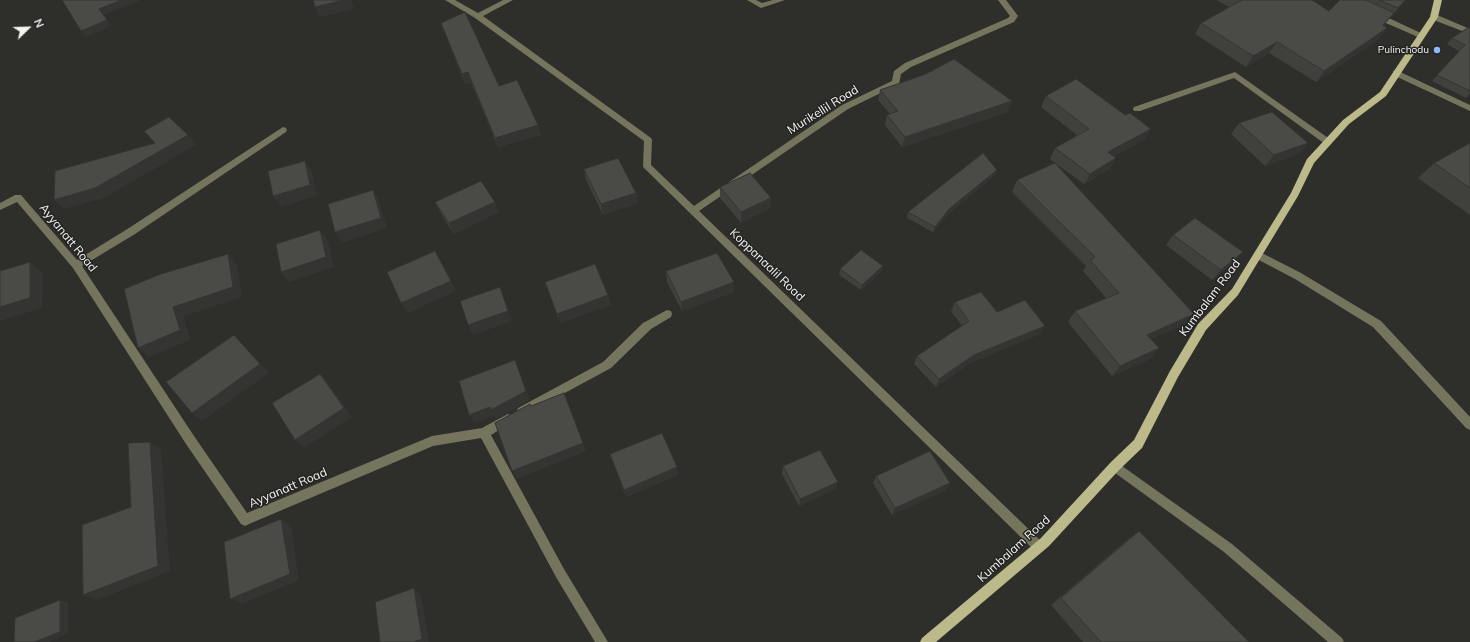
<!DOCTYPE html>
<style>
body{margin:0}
#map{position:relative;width:1470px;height:642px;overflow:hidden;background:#2e2e2b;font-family:Mulish,sans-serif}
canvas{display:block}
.north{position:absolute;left:8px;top:8px;width:40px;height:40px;-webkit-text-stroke:3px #242422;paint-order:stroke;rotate:67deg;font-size:11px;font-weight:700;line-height:16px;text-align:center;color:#f4f4f2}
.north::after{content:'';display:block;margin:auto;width:14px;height:18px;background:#f4f4f2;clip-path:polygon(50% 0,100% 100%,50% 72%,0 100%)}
</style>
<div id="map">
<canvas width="1470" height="642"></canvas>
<div class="north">N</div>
</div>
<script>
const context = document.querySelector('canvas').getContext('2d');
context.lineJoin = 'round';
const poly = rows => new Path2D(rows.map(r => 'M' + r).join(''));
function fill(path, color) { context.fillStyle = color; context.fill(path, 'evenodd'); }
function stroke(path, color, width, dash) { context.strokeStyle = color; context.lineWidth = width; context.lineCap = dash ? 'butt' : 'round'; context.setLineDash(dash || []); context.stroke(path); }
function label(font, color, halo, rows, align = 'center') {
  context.font = font + ' Mulish,sans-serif'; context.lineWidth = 3; context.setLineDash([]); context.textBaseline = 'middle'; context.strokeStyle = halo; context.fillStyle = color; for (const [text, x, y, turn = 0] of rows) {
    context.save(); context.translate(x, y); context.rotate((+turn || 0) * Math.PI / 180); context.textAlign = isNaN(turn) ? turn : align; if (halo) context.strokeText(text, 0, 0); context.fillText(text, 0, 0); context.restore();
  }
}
const minor = poly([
 [445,0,455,0,478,13,503,0,513,0,483,16,651,138,652,140,651,165,694,206,842,105,892,81,894,71,905,63,1008,18,1010,16,998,0,1006,0,1018,16,1014,22,911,67,901,74,899,84,848,109,699,211,1043,543,1045,547,1043,551,1039,553,1035,551,644,168,643,166,644,141,475,18,445,0],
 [747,0,756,0,762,3,773,0,785,0,761,8,747,0],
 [1372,13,1378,13,1425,35,1421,37,1418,37,1372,17,1372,13],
 [1431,15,1437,15,1470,29,1470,34,1431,19,1431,15],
 [1396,70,1470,105,1470,111,1393,75,1393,71,1396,70],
 [1235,72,1331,140,1332,142,1331,144,1325,144,1234,78,1140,111,1134,111,1133,109,1134,107,1235,72],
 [283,127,286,128,287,130,286,132,135,234,82,266,194,436,247,513,432,436,482,428,504,416,508,414,512,416,513,419,512,422,491,435,564,569,608,642,595,642,556,577,481,438,433,446,249,524,245,526,241,524,186,444,73,268,17,202,0,210,0,203,15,195,21,195,77,260,129,228,283,127],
 [1258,251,1301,273,1381,321,1470,417,1470,430,1466,428,1373,327,1295,279,1255,258,1253,255,1255,252,1258,251],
 [667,310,671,311,672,314,671,317,651,329,611,368,526,414,522,416,518,414,517,411,518,408,603,362,643,323,667,310],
 [1115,461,1232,544,1342,638,1344,642,1328,642,1224,552,1111,470,1109,466,1111,462,1115,461]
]);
const major = poly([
 [1434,0,1442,0,1438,17,1386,96,1349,124,1314,163,1298,196,1238,295,1206,330,1178,377,1142,448,1119,470,1049,546,936,642,920,642,922,638,1041,538,1111,462,1134,440,1170,371,1198,324,1232,289,1291,193,1307,159,1343,120,1380,92,1430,17,1434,0]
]);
const wall = poly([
 [1216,0,1312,0,1329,11,1340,0,1406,0,1383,26,1379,39,1316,82,1269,53,1246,67,1195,34,1201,23,1229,7],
 [441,23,499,86,541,135,498,147,471,82,465,84],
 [1470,27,1470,93,1466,98,1432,81,1459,51,1447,44,1452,38],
 [880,90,1012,101,1008,112,902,147,885,125,887,115,890,114,878,100],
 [1046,96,1125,115,1151,129,1144,140,1114,156,1110,169,1084,184,1055,163,1184,325,1151,339,1159,348,1150,359,1112,376,1068,322,1075,311,1106,298,1083,271,1086,266,1012,192,1017,180,1055,163,1050,159,1055,148,1077,135,1041,107],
 [1239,123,1308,143,1299,154,1265,166,1231,134],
 [1470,143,1470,215,1418,178,1434,163],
 [584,169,636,193,638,203,603,215,586,180],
 [997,170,995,175,948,214,933,232,907,218,908,212],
 [720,187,770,208,741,223,720,198],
 [435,202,499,212,454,234,440,212],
 [1173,235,1243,252,1234,262,1212,280,1166,245],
 [840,269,882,271,861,290,839,275],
 [666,271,734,282,734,292,682,311,667,282],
 [545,282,608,295,611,305,560,323],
 [955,302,997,312,1045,326,1040,334,970,363,936,387,914,364,917,356,962,326,951,311],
 [610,454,678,475,626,497],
 [783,466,836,489,799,506,782,474],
 [876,476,946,490,892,515,873,483],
 [1139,531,1249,642,1083,642,1051,605,1127,540]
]);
const shadedWall = poly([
 [122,0,141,0,104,15,99,9],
 [344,0,351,0,354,9,320,17,315,7],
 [1405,0,1406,0,1390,18,1398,8],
 [107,20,112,26,86,37,81,31],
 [1387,28,1379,39,1316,82,1324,71],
 [1277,42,1269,53,1246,67,1253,56],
 [468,72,471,82,465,84,462,74],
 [1012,101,1008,112,902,147,905,137],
 [538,125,541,135,498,147,495,138],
 [1151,129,1144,140,1102,163,1108,152],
 [188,135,196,145,104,198,64,209,54,200],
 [1308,143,1299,154,1265,166,1274,155],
 [1116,158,1110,169,1084,184,1090,174],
 [305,161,312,172,317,196,281,207,273,196],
 [997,170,995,175,948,214,933,232,935,227,949,209],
 [373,190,379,201,387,228,342,243,335,232],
 [636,193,638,203,603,215,601,204],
 [771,198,770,208,741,223,741,212],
 [495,202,499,212,454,234,449,223],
 [320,230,328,241,334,267,289,282,281,272],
 [1243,252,1234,262,1212,280,1221,270],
 [228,254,237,264,242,297,184,316,190,340,149,357,138,348,173,307],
 [30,262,43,273,42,308,0,321,0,307],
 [883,266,882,271,861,290,862,285],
 [451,281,456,291,408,313,401,303],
 [734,282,734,292,682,311,681,302],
 [500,287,512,321,473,335,468,325],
 [608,295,611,305,560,323,557,314],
 [1194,314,1184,325,1138,345,1147,335],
 [1045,326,1040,334,970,363,936,387,939,379,974,355],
 [234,335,269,373,202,421,192,413],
 [1159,348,1150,359,1112,376,1120,366],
 [515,360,519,369,530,400,496,419,494,416,475,423,469,415],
 [320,374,328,383,352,417,304,448,295,440],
 [150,442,161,450,170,571,97,600,83,595,158,566],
 [583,443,586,451,517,479,512,471],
 [677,467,678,475,626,497,624,490],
 [838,482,836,489,799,506,800,499],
 [950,483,946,490,892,515,895,508],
 [281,519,291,526,299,580,242,604,230,599],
 [414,588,421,594,429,642,414,642],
 [60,600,68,603,68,634,49,642,34,642]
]);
const building = poly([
 [62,0,122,0,99,9,107,20,81,31,62,0],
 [313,0,344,0,315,7,313,0],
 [1241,0,1312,0,1329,11,1340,0,1366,0,1394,13,1383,25,1387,28,1324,71,1277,42,1253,56,1201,23,1242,0,1241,0],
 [1379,0,1405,0,1398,8,1379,0],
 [465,12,499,86,517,80,538,125,495,138,468,72,462,74,441,23,465,12],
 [1469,27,1470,27,1470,91,1437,75,1465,45,1452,38,1469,27],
 [954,59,1012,101,905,137,887,115,898,111,880,90,926,74,954,59],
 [1076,79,1125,115,1130,113,1151,129,1108,152,1116,158,1090,174,1055,148,1089,129,1046,96,1076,79],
 [1272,112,1308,143,1274,155,1239,123,1272,112],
 [169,117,188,135,95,188,54,200,55,171,155,143,144,131,169,117],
 [1470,143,1470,188,1434,163,1470,143],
 [983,153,997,170,949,209,935,227,908,212,983,153],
 [618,158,636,193,601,204,584,169,618,158],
 [305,161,310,185,273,196,268,171,305,161],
 [1055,163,1194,314,1147,335,1159,348,1120,366,1075,311,1119,293,1090,260,1095,257,1017,180,1055,163],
 [750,173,771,198,741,212,720,187,750,173],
 [481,181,495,202,449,223,435,202,481,181],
 [373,190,381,218,335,232,328,204,373,190],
 [1195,218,1243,252,1221,270,1173,235,1195,218],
 [320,230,326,257,281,272,276,244,320,230],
 [861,250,883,266,862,285,840,269,861,250],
 [435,251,451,281,401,303,387,272,435,251],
 [717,253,734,282,681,302,666,271,717,253],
 [228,254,233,287,173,307,180,330,138,348,124,289,161,274,228,254],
 [30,262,30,298,0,307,0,271,30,262],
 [595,264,608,295,557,314,545,282,595,264],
 [500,287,508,311,468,325,460,301,500,287],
 [981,292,997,312,1025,300,1045,326,974,355,939,379,917,356,969,321,955,302,981,292],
 [234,335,260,364,192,413,166,382,234,335],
 [515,360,526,391,491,410,490,407,469,415,459,381,515,360],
 [320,374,344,408,295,440,272,403,320,374],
 [564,393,583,443,512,471,495,423,530,404,531,406,564,393],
 [662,433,677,467,624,490,610,454,662,433],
 [150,442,158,566,83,595,82,525,131,507,128,443,150,442],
 [820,450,838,482,800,499,783,466,820,450],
 [930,451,950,483,895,508,876,476,930,451],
 [281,519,290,574,230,599,224,542,281,519],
 [1139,531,1249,642,1101,642,1061,598,1139,531],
 [414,588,422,639,414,642,380,642,375,602,414,588],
 [60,600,60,632,34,642,14,642,15,618,60,600]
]);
const markers = [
 [1437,50,4,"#8abafc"]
];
const farPoinames = [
 ["Pulinchodu",1429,50]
];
const streetNames = [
 ["Murikellil Road",823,110,-32],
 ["Ayyanatt Road",68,238,51],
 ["Koppanaalil Road",767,265,44],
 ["Kumbalam Road",1210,298,-53],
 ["Ayyanatt Road",288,488,-23],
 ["Kumbalam Road",1014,549,-42]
];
fill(minor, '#75745d');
fill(major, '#bcba8a');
fill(wall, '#40403d');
fill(shadedWall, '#343432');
fill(building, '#4a4a47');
stroke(building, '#343432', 1);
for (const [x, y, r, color] of markers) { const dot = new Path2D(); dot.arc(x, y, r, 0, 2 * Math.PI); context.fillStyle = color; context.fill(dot); stroke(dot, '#242422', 1.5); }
label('10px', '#f4f4f2', '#242422', farPoinames, 'right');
label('12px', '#f4f4f2', '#242422', streetNames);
</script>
